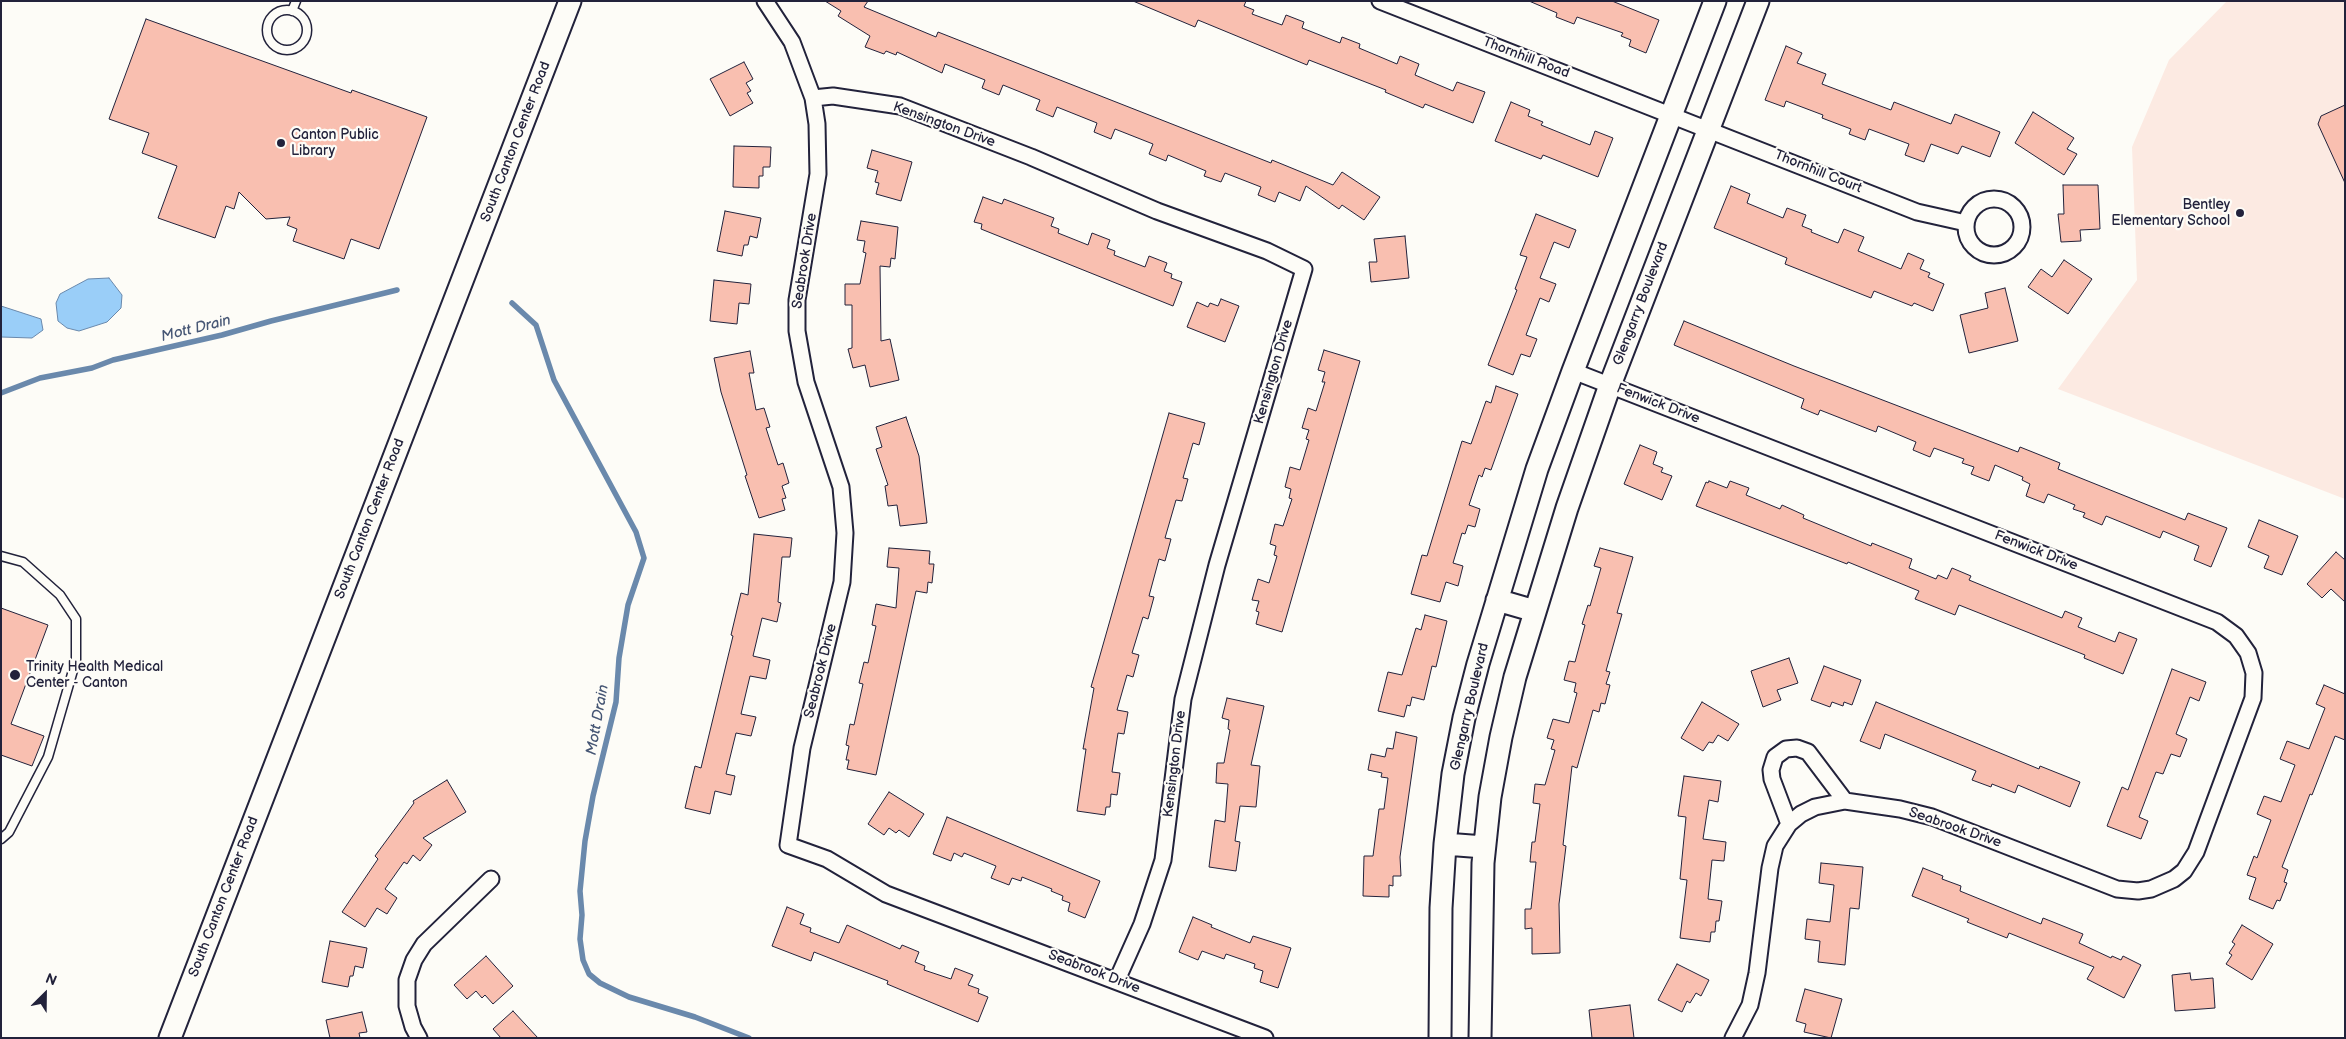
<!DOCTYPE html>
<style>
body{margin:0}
#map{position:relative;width:2346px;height:1039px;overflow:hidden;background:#fdfcf7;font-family:"Balsamiq Sans",sans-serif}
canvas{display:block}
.frame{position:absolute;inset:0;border:2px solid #22223b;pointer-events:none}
.north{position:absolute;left:20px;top:969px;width:50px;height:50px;-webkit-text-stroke:4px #fdfcf7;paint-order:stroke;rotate:23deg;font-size:14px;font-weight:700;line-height:20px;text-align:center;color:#22223b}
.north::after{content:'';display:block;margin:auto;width:18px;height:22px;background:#22223b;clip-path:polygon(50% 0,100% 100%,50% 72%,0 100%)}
</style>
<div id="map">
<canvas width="2346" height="1039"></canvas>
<div class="frame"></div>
<div class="north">N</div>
</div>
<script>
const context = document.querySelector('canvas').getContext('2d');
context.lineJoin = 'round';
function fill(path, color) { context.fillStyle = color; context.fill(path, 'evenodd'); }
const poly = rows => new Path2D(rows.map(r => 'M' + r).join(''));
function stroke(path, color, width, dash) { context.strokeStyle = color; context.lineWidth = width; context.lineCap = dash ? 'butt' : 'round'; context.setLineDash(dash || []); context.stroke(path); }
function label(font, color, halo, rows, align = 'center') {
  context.font = font + ' "Balsamiq Sans",sans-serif'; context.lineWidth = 4.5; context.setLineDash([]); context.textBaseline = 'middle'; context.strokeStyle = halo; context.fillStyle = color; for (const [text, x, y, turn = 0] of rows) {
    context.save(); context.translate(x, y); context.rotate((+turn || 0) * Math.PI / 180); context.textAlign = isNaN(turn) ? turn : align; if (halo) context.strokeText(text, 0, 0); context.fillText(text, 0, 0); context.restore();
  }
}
const built = poly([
 [2227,1,2345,1,2345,499,2058,389,2137,280,2132,147,2169,60]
]);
const water = poly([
 [109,278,122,295,121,308,107,322,79,331,67,328,58,321,56,303,60,294,88,279,109,278],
 [1,306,41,319,43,330,32,338,1,337,1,306]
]);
const stream = poly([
 [512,303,536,325,554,380,636,532,644,558,628,605,619,658,616,702,593,796,585,841,580,891,582,915,580,939,583,960,589,974,600,983,629,997,695,1017,749,1038],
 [1,393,40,378,92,368,113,360,222,335,271,321,397,290]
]);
const building = poly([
 [825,1,868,1,864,7,936,37,938,32,1271,163,1272,160,1333,185,1342,172,1380,197,1364,220,1342,205,1339,209,1306,186,1300,201,1279,192,1275,202,1258,195,1261,187,1225,173,1221,182,1204,176,1206,171,1168,155,1166,161,1149,154,1153,144,1115,129,1111,139,1094,132,1097,123,1057,107,1053,117,1036,110,1040,100,1003,85,999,95,982,88,985,80,945,64,942,73,897,52,896,55,886,51,884,54,865,47,870,36,838,16,841,11,825,1],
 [1133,1,1246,1,1244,6,1254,10,1252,14,1282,25,1286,15,1304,22,1302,28,1340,43,1342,37,1360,44,1359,48,1397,64,1400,56,1419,64,1415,75,1453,91,1457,82,1485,92,1473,123,1425,104,1423,108,1385,92,1386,90,1309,60,1307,65,1198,20,1195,27,1133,1],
 [1529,1,1612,1,1659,20,1646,53,1629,46,1631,40,1621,36,1623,33,1577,17,1574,24,1556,17,1557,13,1529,1],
 [146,19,351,93,352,90,427,117,379,249,351,239,344,259,293,241,297,229,287,225,290,217,266,219,239,192,234,209,226,206,215,238,158,218,177,166,142,153,149,133,109,119,146,19],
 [1786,46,1802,53,1797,63,1826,74,1822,84,1891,110,1894,102,1951,124,1955,114,2000,132,1990,157,1962,146,1958,154,1931,144,1924,162,1905,155,1909,144,1869,129,1865,140,1849,134,1851,129,1822,118,1823,115,1786,101,1784,107,1765,100,1786,46],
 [744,62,753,79,746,83,751,91,747,93,753,103,730,116,710,79,744,62],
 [1511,102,1530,110,1528,116,1543,122,1541,125,1590,145,1595,131,1613,138,1598,177,1543,155,1541,159,1495,141,1511,102],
 [2345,105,2345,183,2318,124,2321,116,2345,105],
 [2033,112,2074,138,2067,149,2077,154,2064,175,2015,143,2033,112],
 [734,146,771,147,770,167,763,167,763,176,759,176,759,188,733,187,734,146],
 [872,150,912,162,901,201,876,194,879,183,875,182,878,171,867,168,872,150],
 [2063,185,2098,185,2100,229,2080,230,2081,241,2061,242,2058,214,2064,214,2063,185],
 [1731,186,1750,194,1747,203,1783,218,1787,208,1806,215,1802,226,1812,230,1811,232,1838,243,1844,229,1864,237,1858,251,1901,269,1908,253,1924,260,1920,269,1930,273,1928,277,1944,284,1933,311,1914,303,1912,306,1874,291,1871,298,1785,264,1787,258,1714,228,1731,186],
 [983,197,1002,204,1004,199,1054,218,1051,226,1059,229,1058,233,1088,245,1092,233,1110,240,1107,248,1115,251,1114,255,1145,267,1149,256,1167,263,1164,271,1172,274,1171,278,1182,282,1173,306,981,229,982,224,974,222,983,197],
 [725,211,761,218,757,238,750,236,748,245,744,245,742,256,717,251,725,211],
 [1536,214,1576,230,1569,248,1554,242,1540,278,1556,284,1549,302,1540,298,1526,335,1537,339,1530,357,1521,354,1513,375,1488,365,1517,290,1515,289,1527,257,1520,255,1536,214],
 [861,221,898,227,895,259,891,258,890,267,880,266,881,341,890,339,899,380,870,387,865,365,853,368,848,349,852,348,852,305,845,305,845,284,860,284,866,253,863,252,865,241,857,240,861,221],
 [1405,236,1409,278,1371,282,1369,262,1377,262,1374,239,1405,236],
 [2064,260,2092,279,2068,314,2028,287,2041,269,2052,277,2064,260],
 [714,280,751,284,749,304,739,303,737,324,710,321,714,280],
 [2005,288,2018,341,1969,353,1960,315,1988,308,1985,293,2005,288],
 [1221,299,1239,306,1225,342,1187,327,1197,302,1208,307,1210,303,1218,306,1221,299],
 [1684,321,1794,366,2018,452,2020,447,2060,463,2058,469,2185,520,2188,513,2227,528,2211,567,2194,560,2199,546,2163,531,2160,538,2106,516,2102,525,2083,517,2085,513,2073,509,2075,505,2048,494,2044,503,2026,496,2030,484,2022,480,2023,477,1995,465,1989,481,1971,474,1974,467,1962,463,1964,459,1934,448,1930,457,1913,450,1916,442,1878,426,1876,432,1820,410,1818,415,1801,408,1804,399,1674,345,1684,321],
 [1324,350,1360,361,1282,632,1256,624,1259,612,1256,611,1259,601,1252,600,1258,579,1269,583,1277,556,1274,555,1276,546,1270,544,1275,524,1283,526,1292,499,1289,498,1291,489,1285,487,1290,467,1300,470,1309,440,1306,439,1309,430,1302,428,1308,408,1316,411,1325,382,1322,382,1325,372,1318,370,1324,350],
 [750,351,754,373,749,373,756,410,764,408,770,427,766,428,778,465,783,463,789,483,782,486,786,498,782,499,785,510,759,518,745,476,747,475,721,392,714,358,750,351],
 [1496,386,1518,394,1491,470,1485,468,1482,477,1479,475,1469,505,1480,509,1475,527,1468,525,1465,534,1462,533,1453,563,1463,566,1458,586,1446,582,1440,602,1411,594,1422,555,1427,556,1462,441,1471,444,1486,401,1491,403,1496,386],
 [1169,413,1205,423,1199,445,1193,443,1183,478,1188,479,1182,501,1176,500,1165,538,1171,539,1165,561,1159,559,1149,596,1154,597,1148,619,1143,617,1132,653,1139,655,1133,677,1127,675,1117,710,1128,712,1124,734,1118,733,1112,772,1120,773,1117,795,1111,794,1110,807,1106,807,1105,815,1077,811,1086,749,1083,749,1094,688,1091,687,1169,413],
 [906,417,919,456,927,523,900,526,897,505,888,506,885,486,888,485,876,449,882,447,876,427,906,417],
 [1640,445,1657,452,1653,464,1663,468,1661,472,1672,476,1662,500,1624,484,1640,445],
 [1709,481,1727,488,1730,481,1749,488,1746,495,1780,509,1782,505,1804,515,1803,518,1871,546,1872,543,1912,559,1909,568,1936,579,1938,575,1947,579,1952,568,1971,576,1969,580,2062,618,2065,611,2082,618,2078,627,2115,642,2119,632,2137,639,2123,674,2084,658,2085,655,1959,605,1955,615,1915,599,1919,591,1848,562,1847,564,1696,506,1706,482,1708,483,1709,481],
 [2259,520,2298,536,2282,575,2264,568,2269,556,2248,547,2259,520],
 [754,534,792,538,790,557,782,557,778,602,781,603,777,622,762,618,753,656,770,660,766,679,750,676,741,714,756,717,751,736,736,733,726,774,735,776,731,795,715,791,710,814,685,808,695,766,701,768,733,636,731,635,741,593,748,595,754,534],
 [889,548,930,551,929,564,934,564,932,583,928,582,927,593,916,591,876,775,847,769,849,760,846,760,849,746,846,745,850,724,854,725,863,684,859,683,864,662,868,663,876,626,872,625,876,604,896,608,899,568,887,567,889,548],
 [1600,548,1633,557,1617,613,1622,614,1606,671,1610,672,1606,684,1610,685,1605,704,1601,703,1599,712,1593,710,1577,768,1572,766,1563,845,1566,846,1559,904,1560,953,1532,954,1532,928,1525,929,1525,909,1531,909,1536,862,1530,862,1532,842,1535,842,1540,804,1533,803,1535,784,1545,785,1555,750,1551,749,1554,740,1547,738,1553,719,1569,723,1577,693,1574,692,1576,683,1564,680,1569,661,1575,662,1585,625,1582,624,1588,605,1590,606,1601,568,1594,566,1600,548],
 [2336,552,2345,560,2345,602,2331,589,2322,598,2307,584,2336,552],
 [1,608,48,625,11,724,44,736,32,766,1,755,1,608],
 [1425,615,1447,621,1436,667,1432,666,1424,700,1412,697,1410,706,1407,705,1404,717,1378,711,1388,672,1402,675,1416,628,1421,630,1425,615],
 [1789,658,1798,683,1777,690,1781,700,1763,707,1751,671,1789,658],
 [1824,666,1861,680,1852,705,1844,702,1843,706,1832,702,1830,707,1811,700,1824,666],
 [2172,669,2206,682,2199,701,2190,697,2176,734,2187,739,2180,757,2171,754,2163,774,2156,772,2139,817,2148,821,2141,839,2107,826,2122,787,2128,790,2172,669],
 [2324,685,2345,694,2345,740,2335,736,2312,795,2310,794,2282,867,2288,870,2284,882,2287,883,2280,901,2277,900,2273,909,2249,899,2256,878,2247,875,2254,856,2257,858,2271,820,2257,814,2264,796,2281,802,2295,765,2280,759,2287,741,2309,749,2325,708,2316,704,2324,685],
 [1227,698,1264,706,1251,765,1260,766,1256,807,1240,806,1235,841,1240,842,1236,871,1209,867,1215,820,1225,822,1228,784,1216,783,1217,763,1224,763,1230,730,1228,729,1229,720,1222,718,1227,698],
 [1702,702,1739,724,1728,741,1718,735,1713,743,1709,742,1703,751,1681,738,1702,702],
 [1876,702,2039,769,2040,766,2080,782,2070,807,2018,785,2015,793,1992,784,1991,787,1972,780,1976,771,1885,734,1880,749,1860,741,1876,702],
 [1396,732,1417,737,1400,857,1401,876,1393,876,1393,886,1389,885,1389,897,1363,896,1364,856,1373,856,1379,809,1384,809,1388,778,1381,777,1382,773,1368,770,1371,754,1385,757,1387,748,1393,749,1396,732],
 [1684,776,1721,781,1718,802,1709,800,1703,839,1726,842,1724,861,1712,860,1708,899,1722,901,1719,921,1716,921,1715,932,1711,932,1710,942,1680,938,1687,880,1680,879,1686,817,1678,816,1684,776],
 [447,780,466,812,423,838,432,845,420,861,413,855,407,864,404,862,385,889,397,898,387,914,377,908,365,927,342,912,378,859,375,856,414,803,413,801,447,780],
 [889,792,924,814,909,837,899,830,896,833,889,828,884,835,868,824,889,792],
 [947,817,1100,881,1085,918,1068,911,1070,903,1062,900,1063,896,1051,891,1052,889,1022,877,1021,881,1012,878,1009,885,991,878,996,866,964,853,962,857,954,853,951,861,933,854,947,817],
 [1821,863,1863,867,1859,909,1850,908,1845,965,1818,962,1820,941,1805,939,1807,919,1830,922,1834,885,1819,883,1821,863],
 [1923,868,1943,876,1942,879,1961,886,1960,891,2041,924,2043,918,2083,934,2079,943,2111,958,2112,956,2121,960,2123,956,2141,965,2124,998,2087,979,2094,967,2009,933,2007,938,1967,922,1969,919,1912,896,1923,868],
 [787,907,804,914,800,924,811,928,810,932,839,943,847,925,900,949,902,945,919,952,915,962,925,966,924,970,951,979,955,968,973,975,968,985,979,989,978,993,988,997,978,1022,887,984,888,981,814,952,811,961,772,946,787,907],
 [1193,917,1212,925,1211,927,1250,943,1253,936,1291,948,1278,988,1260,982,1263,971,1254,968,1255,964,1226,954,1224,959,1202,951,1198,960,1179,952,1193,917],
 [2242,925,2273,944,2252,980,2226,964,2232,955,2229,953,2235,944,2232,942,2242,925],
 [330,941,367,948,363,968,355,966,353,976,350,976,348,987,322,982,330,941],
 [486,956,513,986,493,1004,485,995,482,998,476,991,467,999,454,985,486,956],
 [1677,964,1709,980,1701,996,1696,993,1690,1003,1687,1001,1682,1012,1658,1000,1677,964],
 [2190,973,2191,980,2213,978,2215,1008,2175,1011,2172,975,2190,973],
 [1805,989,1842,999,1831,1038,1804,1032,1806,1024,1796,1021,1805,989],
 [1630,1005,1634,1038,1592,1038,1589,1010,1630,1005],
 [513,1011,538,1038,501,1038,493,1029,513,1011],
 [362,1012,367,1032,359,1033,360,1038,330,1038,326,1020,362,1012]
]);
const lane = poly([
 '267 30a20 20 0 1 1 40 0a20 20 0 1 1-40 0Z',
 [292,11,296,1],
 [1,556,23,562,60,595,76,619,76,660,48,757,9,832,1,839]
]);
const street = poly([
 [765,1,792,42,813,98,817,124,818,174,797,300,797,331,806,382,841,487,845,533,842,582,802,748,788,845,827,859,886,894,1265,1038],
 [1380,1,1917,212,1966,223],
 [813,98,833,96,900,106,1031,157,1157,211,1267,251,1304,269,1217,565,1183,699,1163,860,1142,924,1117,980],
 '1966 227a28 28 0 1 1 56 0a28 28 0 1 1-56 0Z',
 [1573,371,2217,622,2236,636,2248,653,2254,673,2253,698,2196,852,2184,871,2174,879,2151,889,2138,891,2117,889,1932,817,1900,809,1845,801,1815,807,1801,814,1789,824,1775,846,1770,868,1757,973,1750,1005,1733,1038],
 [1789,824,1772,779,1771,770,1775,757,1786,749,1797,748,1808,752,1845,801],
 [419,1038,413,1027,407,1006,407,980,414,960,424,944,491,879]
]);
const secondary = poly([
 [1497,600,1535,611],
 [1445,844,1484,847],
 [170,1038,570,1],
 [1440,1038,1441,908,1445,844,1453,774,1464,718,1478,664,1537,469,1573,371,1715,1],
 [1480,1038,1483,863,1490,797,1501,737,1515,677,1567,508,1610,385,1758,1]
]);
const markers = [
 [281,143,5,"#22223b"],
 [2240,213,5,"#22223b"],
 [15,675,6,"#22223b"]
];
const streetNames = [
 ["Thornhill Road",1526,58,21],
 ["Kensington Drive",944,125,20],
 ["South Canton Center Road",516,142,-69],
 ["Thornhill Court",1818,172,22],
 ["Seabrook Drive",805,261,-81],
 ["Glengarry Boulevard",1641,304,-69],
 ["Kensington Drive",1274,372,-74],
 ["Fenwick Drive",1658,404,21],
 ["South Canton Center Road",370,519,-69],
 ["Fenwick Drive",2036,551,21],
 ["Seabrook Drive",821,671,-76],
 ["Glengarry Boulevard",1470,707,-77],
 ["Kensington Drive",1175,764,-83],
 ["Seabrook Drive",1955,828,19],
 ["South Canton Center Road",224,897,-69],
 ["Seabrook Drive",1094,972,21]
];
const poiNames = [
 ["Canton Public",291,135],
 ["Library",291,151],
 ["Bentley",2230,205,"right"],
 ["Elementary School",2230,221,"right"],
 ["Trinity Health Medical",26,667],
 ["Center - Canton",26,683]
];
const waterNames = [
 ["Mott Drain",196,329,-14],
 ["Mott Drain",598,720,-80]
];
fill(built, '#fceae2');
fill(water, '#9acef8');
stroke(water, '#6a89ac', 1);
stroke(stream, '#6a89ac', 5.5);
fill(building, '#f9bfb0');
stroke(building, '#22223b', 1);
stroke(lane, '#22223b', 11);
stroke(street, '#22223b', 19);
stroke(secondary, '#22223b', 25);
stroke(lane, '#fdfcf7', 8);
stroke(street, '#fdfcf7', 15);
stroke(secondary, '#fdfcf7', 21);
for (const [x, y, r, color] of markers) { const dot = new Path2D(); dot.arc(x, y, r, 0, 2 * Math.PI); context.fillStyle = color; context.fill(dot); stroke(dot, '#fdfcf7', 2); }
label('14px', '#22223b', '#fdfcf7', streetNames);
label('14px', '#22223b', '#fdfcf7', poiNames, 'left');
label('italic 15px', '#465674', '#fdfcf7', waterNames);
</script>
